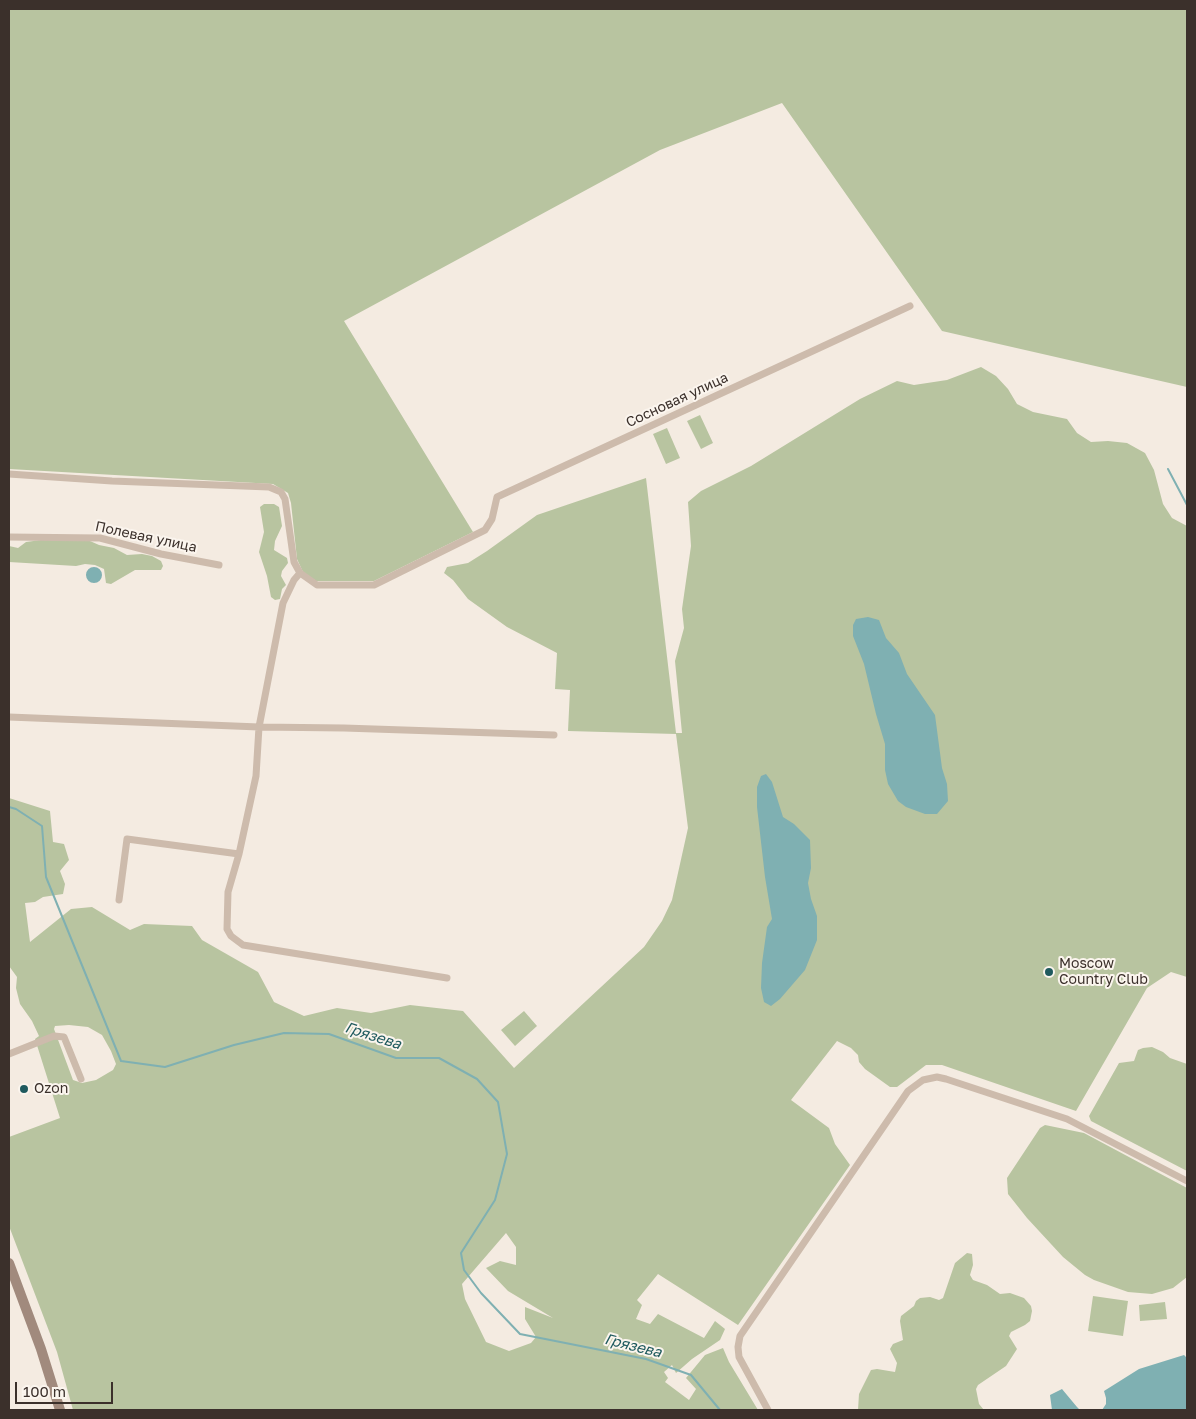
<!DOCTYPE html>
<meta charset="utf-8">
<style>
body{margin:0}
#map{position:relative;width:1196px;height:1419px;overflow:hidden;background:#f4ebe1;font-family:"Golos Text",sans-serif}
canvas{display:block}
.frame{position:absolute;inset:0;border:10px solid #3b302b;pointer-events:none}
.scale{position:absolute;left:15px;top:1382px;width:98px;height:22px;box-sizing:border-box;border:2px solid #3b302b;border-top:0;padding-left:6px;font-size:15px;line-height:18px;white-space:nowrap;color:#3b302b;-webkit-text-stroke:4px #fbf5ee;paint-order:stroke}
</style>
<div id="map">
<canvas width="1196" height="1419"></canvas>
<div class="frame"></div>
<div class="scale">100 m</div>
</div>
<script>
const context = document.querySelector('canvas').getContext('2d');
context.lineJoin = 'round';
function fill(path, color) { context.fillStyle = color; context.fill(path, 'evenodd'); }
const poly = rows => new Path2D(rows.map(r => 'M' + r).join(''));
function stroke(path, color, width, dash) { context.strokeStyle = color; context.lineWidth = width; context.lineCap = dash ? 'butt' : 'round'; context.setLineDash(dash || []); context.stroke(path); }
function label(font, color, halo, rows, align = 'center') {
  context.font = font + ' "Golos Text",sans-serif'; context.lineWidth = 4; context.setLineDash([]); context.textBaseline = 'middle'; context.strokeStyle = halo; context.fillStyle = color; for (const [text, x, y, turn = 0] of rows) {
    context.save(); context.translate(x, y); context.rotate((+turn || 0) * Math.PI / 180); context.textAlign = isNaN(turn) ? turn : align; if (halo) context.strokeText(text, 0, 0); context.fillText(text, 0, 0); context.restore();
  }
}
const green = poly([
 [9,9,1187,9,1187,387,942,331,782,103,660,150,344,321,473,532,374,581,316,581,303,572,297,559,291,503,288,493,273,484,9,469],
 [981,367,996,376,1008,389,1017,404,1033,412,1067,419,1077,433,1091,442,1108,441,1127,443,1145,453,1154,470,1163,504,1172,518,1187,526,1187,977,1171,972,1147,988,1076,1111,942,1065,926,1065,897,1087,890,1087,865,1069,859,1062,858,1055,851,1048,837,1041,791,1100,829,1128,835,1144,850,1165,738,1325,658,1274,637,1300,642,1305,636,1319,650,1324,658,1314,704,1338,715,1321,725,1329,720,1340,692,1359,676,1373,672,1365,664,1372,668,1378,665,1382,689,1400,696,1389,686,1378,705,1355,723,1348,729,1362,758,1410,73,1410,57,1352,9,1226,9,1137,60,1118,35,1039,39,1036,32,1021,20,1004,16,988,17,977,9,966,9,798,50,811,53,842,64,844,69,860,60,871,65,884,63,894,43,897,35,902,25,903,30,942,71,909,92,907,130,930,144,924,192,926,202,940,258,972,274,1002,304,1016,337,1008,371,1013,410,1005,463,1011,514,1068,644,947,662,921,672,900,688,828,676,734,568,731,570,690,555,689,557,653,507,627,468,599,453,580,444,573,447,567,468,563,487,551,537,515,646,478,676,733,682,733,675,661,684,628,682,609,691,546,688,502,701,491,751,466,860,399,897,381,914,385,947,380],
 [69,1025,88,1027,102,1035,111,1051,116,1064,113,1070,96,1080,82,1083,73,1080,54,1029,55,1026],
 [506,1233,516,1247,516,1265,500,1261,486,1268,508,1291,553,1318,525,1307,525,1319,536,1337,531,1343,509,1351,486,1342,465,1299,462,1284],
 [700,415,713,443,701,449,687,421],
 [667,428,680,458,666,464,653,434],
 [264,504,274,504,279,507,282,526,275,541,274,550,287,558,288,563,282,571,281,576,286,585,282,589,280,599,275,600,271,597,267,576,259,552,264,532,260,507],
 [41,540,90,541,99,545,114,548,127,555,142,554,152,556,161,561,163,566,161,570,135,570,111,584,106,583,104,569,95,565,85,564,76,566,9,562,9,546,18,548,26,542],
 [524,1011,537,1026,515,1046,501,1030],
 [1152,1047,1163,1052,1170,1058,1187,1064,1187,1171,1091,1121,1089,1116,1119,1063,1134,1061,1138,1050,1143,1048],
 [1045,1125,1084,1133,1187,1188,1187,1277,1173,1288,1152,1294,1128,1292,1094,1280,1085,1275,1063,1257,1027,1218,1008,1194,1007,1178,1040,1128],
 [967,1253,972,1254,973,1265,970,1275,973,1280,987,1285,1000,1294,1010,1293,1024,1298,1031,1306,1032,1311,1030,1321,1025,1325,1011,1332,1009,1336,1017,1349,1006,1366,978,1385,976,1389,979,1404,984,1410,858,1410,859,1394,871,1370,877,1369,895,1372,897,1363,890,1349,893,1344,903,1340,900,1321,901,1316,914,1306,916,1301,920,1298,930,1297,939,1300,943,1298,955,1263],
 [1093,1296,1128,1301,1123,1336,1088,1331],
 [1165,1302,1167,1319,1140,1321,1139,1305]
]);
const water = poly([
 '86 575a8 8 0 1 1 16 0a8 8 0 1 1-16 0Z',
 [868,617,879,620,886,638,899,653,907,674,935,715,942,768,947,784,948,801,937,814,925,814,906,807,898,801,888,784,885,770,885,744,876,714,864,664,853,636,853,625,856,619],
 [766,774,772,782,783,817,794,824,810,840,811,868,808,883,811,899,817,916,817,940,805,970,780,999,771,1006,764,1002,761,988,762,963,767,927,772,919,765,877,757,807,757,787,761,776],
 [1184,1355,1187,1358,1187,1410,1102,1410,1106,1404,1106,1398,1104,1391,1139,1369],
 [1062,1389,1077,1407,1080,1410,1052,1410,1050,1395]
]);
const stream = poly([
 [1168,469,1187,505],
 [9,807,16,809,42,826,46,877,121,1061,165,1067,234,1045,284,1033,329,1034,396,1058,439,1058,477,1079,498,1102,507,1154,495,1200,461,1253,464,1270,481,1293,520,1334,646,1359,691,1375,720,1410]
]);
const street = poly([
 [9,474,112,481,269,487,281,492,285,499,294,562,300,573,317,585,374,585,485,530,492,519,497,497,910,306],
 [9,537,100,538,161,554,219,565],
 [300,573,294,580,283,603,259,727,256,776,239,854,228,892,227,929,231,936,243,945,447,978],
 [9,717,259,727,344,728,554,735],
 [119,900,127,839,239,854],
 [9,1054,54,1036,64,1037,81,1079],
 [768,1410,739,1357,738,1347,740,1336,908,1091,923,1080,937,1077,946,1079,1067,1119,1187,1181]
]);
const secondary = poly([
 [9,1263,41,1349,60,1410]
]);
const markers = [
 [1049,972,5,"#1f5a5e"],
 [24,1089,5,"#1f5a5e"]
];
const streetNames = [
 ["Сосновая улица",677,400,-25],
 ["Полевая улица",146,537,12]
];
const poiNames = [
 ["Moscow",1059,964],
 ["Country Club",1059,980],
 ["Ozon",34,1089]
];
const waterNames = [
 ["Грязева",373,1036,18],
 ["Грязева",633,1346,14]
];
fill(green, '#b8c4a0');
fill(water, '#7fb0b2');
stroke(stream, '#7fb0b2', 2);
stroke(street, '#cdbbac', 7);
stroke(secondary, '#a18a7d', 10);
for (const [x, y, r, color] of markers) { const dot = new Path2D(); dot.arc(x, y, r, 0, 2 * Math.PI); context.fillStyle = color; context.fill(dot); stroke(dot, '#fbf5ee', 2); }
label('14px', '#3b302b', '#fbf5ee', streetNames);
label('14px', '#3b302b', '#fbf5ee', poiNames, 'left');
label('italic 15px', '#1f5a5e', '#fbf5ee', waterNames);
</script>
